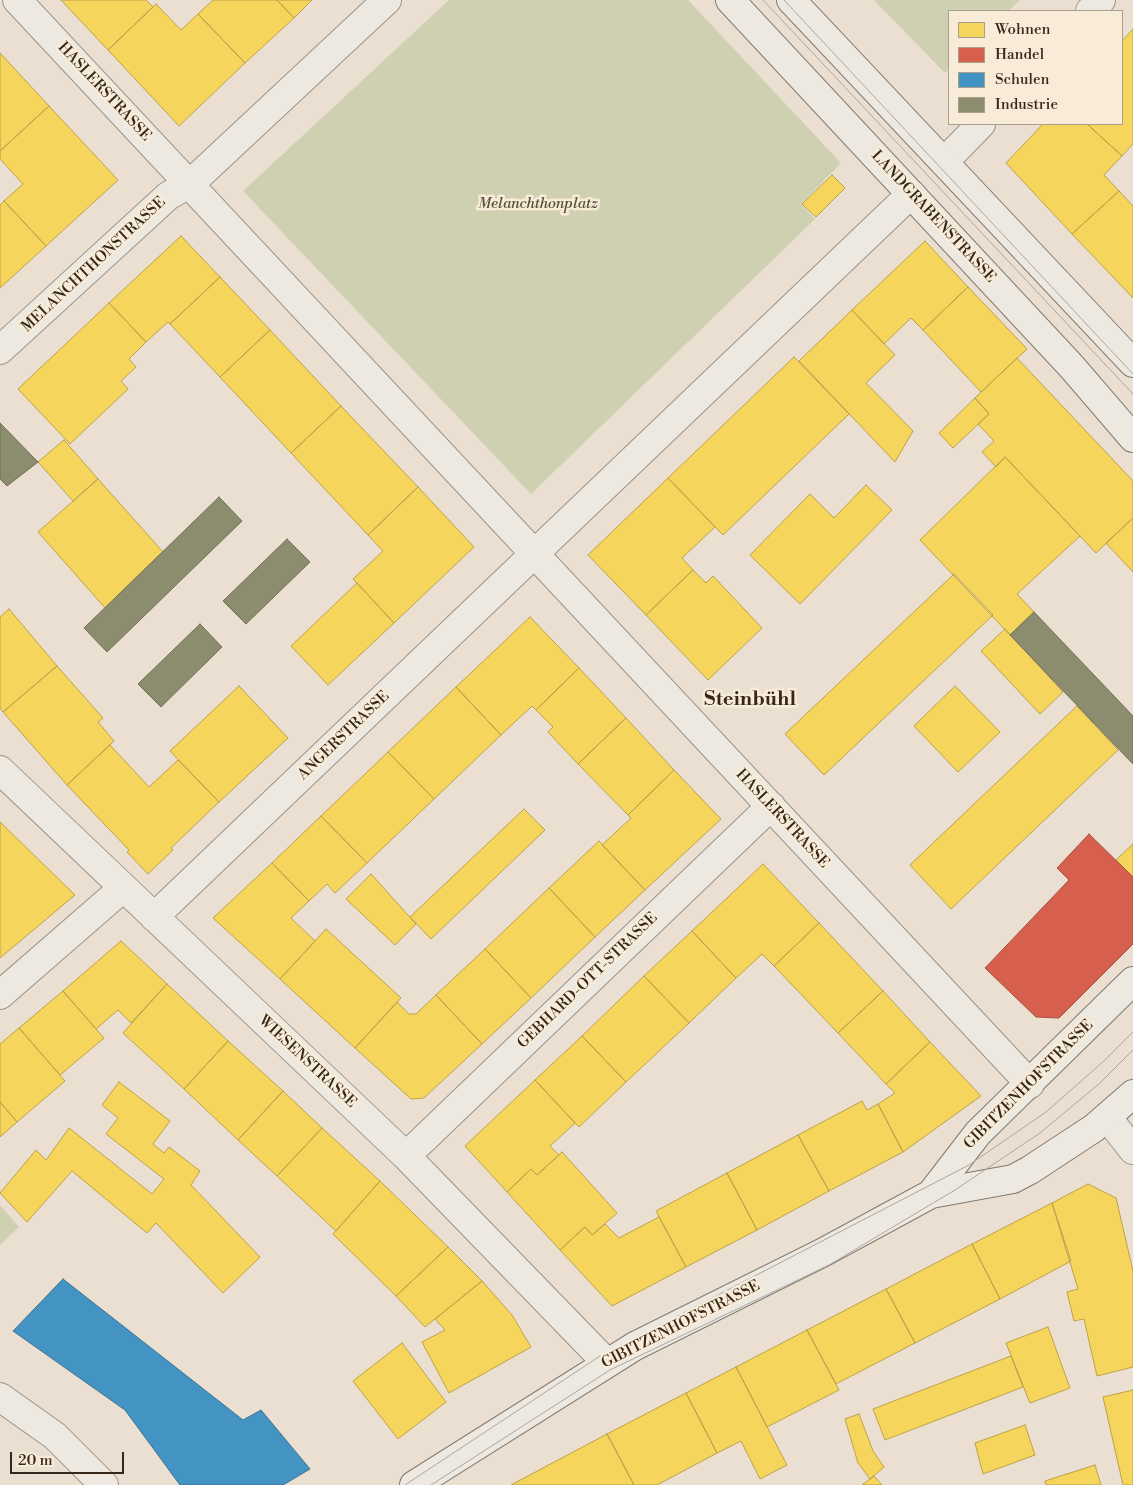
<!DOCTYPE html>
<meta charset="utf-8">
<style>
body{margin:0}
#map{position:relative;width:1133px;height:1485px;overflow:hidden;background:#eadfd0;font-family:"Libre Bodoni",serif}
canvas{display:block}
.legend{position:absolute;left:948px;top:10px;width:175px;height:115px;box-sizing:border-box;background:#f8ecd9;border:1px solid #aa9e8d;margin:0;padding:6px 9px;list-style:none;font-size:15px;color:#35281b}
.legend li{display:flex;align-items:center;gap:10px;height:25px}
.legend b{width:25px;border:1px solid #aa9e8d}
.scale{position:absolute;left:10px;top:1452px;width:114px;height:22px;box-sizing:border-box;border:2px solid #35281b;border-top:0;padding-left:6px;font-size:15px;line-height:18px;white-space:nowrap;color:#35281b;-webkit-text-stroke:4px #f8ecd9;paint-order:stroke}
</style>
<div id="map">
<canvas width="1133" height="1485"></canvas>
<ul class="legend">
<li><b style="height:14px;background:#f6d55c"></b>Wohnen</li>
<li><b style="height:14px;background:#d6604d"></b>Handel</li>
<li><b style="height:14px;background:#4393c3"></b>Schulen</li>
<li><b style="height:14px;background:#8c8c6e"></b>Industrie</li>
</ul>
<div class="scale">20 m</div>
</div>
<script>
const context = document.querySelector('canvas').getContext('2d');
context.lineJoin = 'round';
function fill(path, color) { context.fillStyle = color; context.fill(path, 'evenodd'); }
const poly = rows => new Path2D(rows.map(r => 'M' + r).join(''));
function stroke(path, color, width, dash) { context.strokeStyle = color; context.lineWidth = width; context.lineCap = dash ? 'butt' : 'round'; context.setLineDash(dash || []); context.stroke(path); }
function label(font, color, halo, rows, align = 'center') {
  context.font = font + ' "Libre Bodoni",serif'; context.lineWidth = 5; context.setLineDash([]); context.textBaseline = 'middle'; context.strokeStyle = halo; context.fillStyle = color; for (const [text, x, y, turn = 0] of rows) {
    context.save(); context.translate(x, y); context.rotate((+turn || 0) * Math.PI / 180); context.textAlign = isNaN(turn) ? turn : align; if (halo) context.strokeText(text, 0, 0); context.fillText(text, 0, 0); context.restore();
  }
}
const green = poly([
 [449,0,688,0,841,163,801,204,815,219,531,494,243,191],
 [874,0,1020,0,1008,11,949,11,949,69,945,73],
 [0,1205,19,1227,0,1245]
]);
const homes = poly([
 [61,0,146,0,153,7,108,50,61,0],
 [213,0,277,0,294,18,245,63,198,14,213,0],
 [277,0,312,0,294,18,277,0],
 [156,4,181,30,198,14,245,63,179,126,108,50,156,4],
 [1133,29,1133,144,1122,156,1087,124,1122,124,1122,41,1133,29],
 [0,53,49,106,0,151,0,53],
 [49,106,118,180,46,246,4,201,23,184,0,159,0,151,49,106],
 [1043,124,1087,124,1122,156,1104,175,1119,191,1072,234,1006,163,1043,124],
 [832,175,845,188,816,217,802,204,832,175],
 [1119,191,1133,206,1133,298,1072,234,1119,191],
 [4,201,46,246,0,288,0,205,4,201],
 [181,236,220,277,170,324,168,322,146,342,109,303,181,236],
 [925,241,968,287,923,330,911,318,884,344,852,310,925,241],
 [220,277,270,330,220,377,170,324,220,277],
 [968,287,1027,349,981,392,923,330,968,287],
 [109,303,146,342,129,359,136,367,121,381,128,389,70,444,18,389,109,303],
 [852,310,895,355,866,383,913,431,895,462,799,361,852,310],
 [270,330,341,406,291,453,220,377,270,330],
 [794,357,849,414,723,535,668,478,794,357],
 [1017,358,1133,481,1133,518,1096,553,1005,457,996,467,982,452,994,441,978,424,989,414,975,398,1017,358],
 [975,398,989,414,953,448,939,433,975,398],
 [341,406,418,487,368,535,291,453,341,406],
 [64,440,98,479,73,501,38,462,64,440],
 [1005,457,1080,536,1017,594,1034,612,1010,635,920,540,1005,457],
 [668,478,715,527,682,558,693,570,646,615,588,555,668,478],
 [98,479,163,552,106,609,38,532,98,479],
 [866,485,892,510,800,604,750,555,810,494,834,518,866,485],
 [418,487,474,547,394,623,353,579,383,551,368,535,418,487],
 [1133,518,1133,572,1106,543,1133,518],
 [693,570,706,583,713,576,762,628,708,680,646,615,693,570],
 [954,574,993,615,824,775,785,734,954,574],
 [357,583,394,623,328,685,291,646,357,583],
 [9,609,57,666,3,712,0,708,0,617,9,609],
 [530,617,579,668,536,710,532,706,501,735,456,687,530,617],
 [1005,629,1063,692,1040,714,981,651,1005,629],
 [57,666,103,718,98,722,114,741,67,785,3,712,57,666],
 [579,668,626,718,578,764,548,732,553,727,536,710,579,668],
 [239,686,288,738,219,802,170,751,239,686],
 [955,686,1000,732,958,772,914,726,955,686],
 [456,687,501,735,434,799,388,752,456,687],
 [1077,706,1118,750,951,909,910,865,1077,706],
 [626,718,674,770,628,815,578,764,626,718],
 [110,745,149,787,178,760,219,802,171,848,173,850,148,874,127,852,129,850,67,785,110,745],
 [388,752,434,799,367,863,321,816,388,752],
 [674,770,721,819,645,890,602,845,631,818,628,815,674,770],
 [524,809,545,830,431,939,410,917,524,809],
 [321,816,367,863,335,893,327,884,309,901,272,863,321,816],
 [0,822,75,895,0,958,0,822],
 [599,841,645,890,595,937,549,888,599,841],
 [1133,844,1133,877,1116,860,1133,844],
 [272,863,309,901,291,918,315,941,280,979,213,918,272,863],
 [763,864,819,923,774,966,762,954,736,978,692,931,763,864],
 [371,874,416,924,395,945,346,899,371,874],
 [549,888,595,937,531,998,485,949,549,888],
 [819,923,883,991,838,1033,774,966,819,923],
 [326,929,401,998,355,1048,280,979,326,929],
 [692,931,736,978,689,1023,644,976,692,931],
 [121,941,167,984,131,1023,118,1010,96,1029,63,991,121,941],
 [485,949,531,998,482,1044,436,995,485,949],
 [644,976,689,1023,626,1082,582,1036,644,976],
 [167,984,228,1041,184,1089,123,1033,167,984],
 [63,991,104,1038,60,1075,19,1028,63,991],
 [883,991,930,1042,886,1084,838,1033,883,991],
 [436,995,482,1044,424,1098,411,1099,355,1048,397,1002,409,1014,416,1014,436,995],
 [19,1028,65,1081,17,1122,0,1102,0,1044,19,1028],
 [582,1036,626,1082,579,1127,535,1080,582,1036],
 [228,1041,283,1091,238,1140,184,1089,228,1041],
 [930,1042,981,1096,903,1152,878,1104,895,1093,886,1084,930,1042],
 [535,1080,575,1123,550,1146,559,1155,537,1175,531,1169,507,1192,465,1146,535,1080],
 [119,1082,170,1121,153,1144,164,1153,169,1147,200,1171,191,1185,260,1257,223,1293,156,1223,147,1233,72,1171,27,1222,0,1193,36,1150,46,1160,69,1128,152,1194,164,1179,106,1134,118,1118,102,1105,119,1082],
 [283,1091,322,1128,277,1176,238,1140,283,1091],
 [862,1101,867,1110,878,1104,903,1152,829,1191,798,1135,862,1101],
 [0,1102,17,1122,0,1137,0,1102],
 [322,1128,380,1181,336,1231,277,1176,322,1128],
 [798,1135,829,1191,757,1230,727,1173,798,1135],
 [562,1152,617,1213,592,1235,585,1227,560,1250,507,1192,531,1169,537,1175,562,1152],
 [727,1173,757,1230,686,1267,656,1211,727,1173],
 [380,1181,448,1247,396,1296,333,1234,380,1181],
 [1088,1184,1116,1198,1133,1271,1133,1367,1097,1376,1084,1319,1074,1321,1067,1292,1078,1289,1052,1203,1088,1184],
 [1052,1203,1071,1261,1000,1299,972,1244,1052,1203],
 [659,1217,686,1267,612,1306,560,1250,585,1227,592,1235,605,1224,619,1238,659,1217],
 [972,1244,1000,1299,915,1343,886,1289,972,1244],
 [448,1247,482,1281,425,1327,396,1296,448,1247],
 [482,1281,512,1315,531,1347,449,1393,422,1342,445,1330,435,1319,482,1281],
 [886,1289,915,1343,836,1384,807,1330,886,1289],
 [1048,1327,1070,1388,1030,1403,1006,1343,1048,1327],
 [807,1330,839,1390,767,1427,736,1367,807,1330],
 [402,1343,446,1402,398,1439,353,1381,402,1343],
 [1011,1356,1023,1387,885,1440,873,1409,1011,1356],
 [736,1367,787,1465,760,1479,741,1441,717,1453,686,1393,736,1367],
 [1133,1390,1133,1485,1123,1485,1103,1397,1133,1390],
 [686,1393,717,1453,657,1485,634,1485,607,1434,686,1393],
 [859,1414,873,1451,884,1467,870,1479,858,1463,845,1419,859,1414],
 [1025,1425,1035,1455,983,1474,975,1443,1025,1425],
 [607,1434,634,1485,511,1485,607,1434],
 [1095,1465,1101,1485,1046,1485,1045,1481,1095,1465],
 [874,1476,882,1485,862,1485,874,1476]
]);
const shops = poly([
 [1089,834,1133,877,1133,944,1059,1018,1036,1017,985,968,1069,880,1057,868,1089,834]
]);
const schools = poly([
 [63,1279,243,1420,261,1410,310,1469,283,1485,180,1485,125,1410,13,1331,63,1279]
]);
const industry = poly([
 [0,423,38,462,7,486,0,479,0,423],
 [219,497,242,521,107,652,84,628,219,497],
 [287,539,310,562,246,624,223,601,287,539],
 [1034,612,1133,716,1133,764,1010,635,1034,612],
 [200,624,222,647,161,707,138,684,200,624]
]);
const street = poly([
 [17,0,1030,1084],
 [1090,11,1101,0],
 [944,162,981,124],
 [0,350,168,196,191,183,387,0],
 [0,770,406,1156,606,1362],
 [154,917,911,194],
 [0,995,123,888],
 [1107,1117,1133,1150],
 [406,1156,771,806],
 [0,1397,55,1436,104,1485]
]);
const secondary = poly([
 [730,0,1072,367,1133,438],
 [791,0,1133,363],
 [931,1194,978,1133,1133,981],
 [414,1485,635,1346,822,1253,931,1194,1013,1179,1030,1170,1094,1128,1133,1094]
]);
const tram = poly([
 [763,0,1133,394],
 [784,0,1133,374],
 [405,1485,600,1356,969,1165,1046,1112,1105,1060,1133,1032],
 [431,1485,610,1370,829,1265,955,1190,1040,1133,1100,1083,1133,1050]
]);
const streetNames = [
 ["HASLERSTRASSE",104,92,47],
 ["LANDGRABENSTRASSE",933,217,47],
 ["MELANCHTHONSTRASSE",94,265,-43],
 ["ANGERSTRASSE",344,736,-44],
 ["HASLERSTRASSE",782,819,47],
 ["GEBHARD-OTT-STRASSE",588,981,-44],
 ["WIESENSTRASSE",307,1062,43],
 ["GIBITZENHOFSTRASSE",1029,1085,-45],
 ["GIBITZENHOFSTRASSE",681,1325,-27]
];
const parkNames = [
 ["Melanchthonplatz",538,204]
];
const districtNames = [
 ["Steinbühl",750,700]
];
fill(green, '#ced0b1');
fill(homes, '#f6d55c');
stroke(homes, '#bca148', 1);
fill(shops, '#d6604d');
stroke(shops, '#a64f3e', 1);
fill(schools, '#4393c3');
stroke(schools, '#3f7391', 1);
fill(industry, '#8c8c6e');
stroke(industry, '#726e55', 1);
stroke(street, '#9b948a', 30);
stroke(secondary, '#827a71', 30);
stroke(street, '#ede8e0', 28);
stroke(secondary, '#ede8e0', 28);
stroke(tram, '#aca69f', 1);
label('15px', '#35281b', '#f8ecd9', streetNames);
label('italic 15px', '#564f3a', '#f8ecd9', parkNames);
label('bold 20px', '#35281b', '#f8ecd9', districtNames);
</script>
